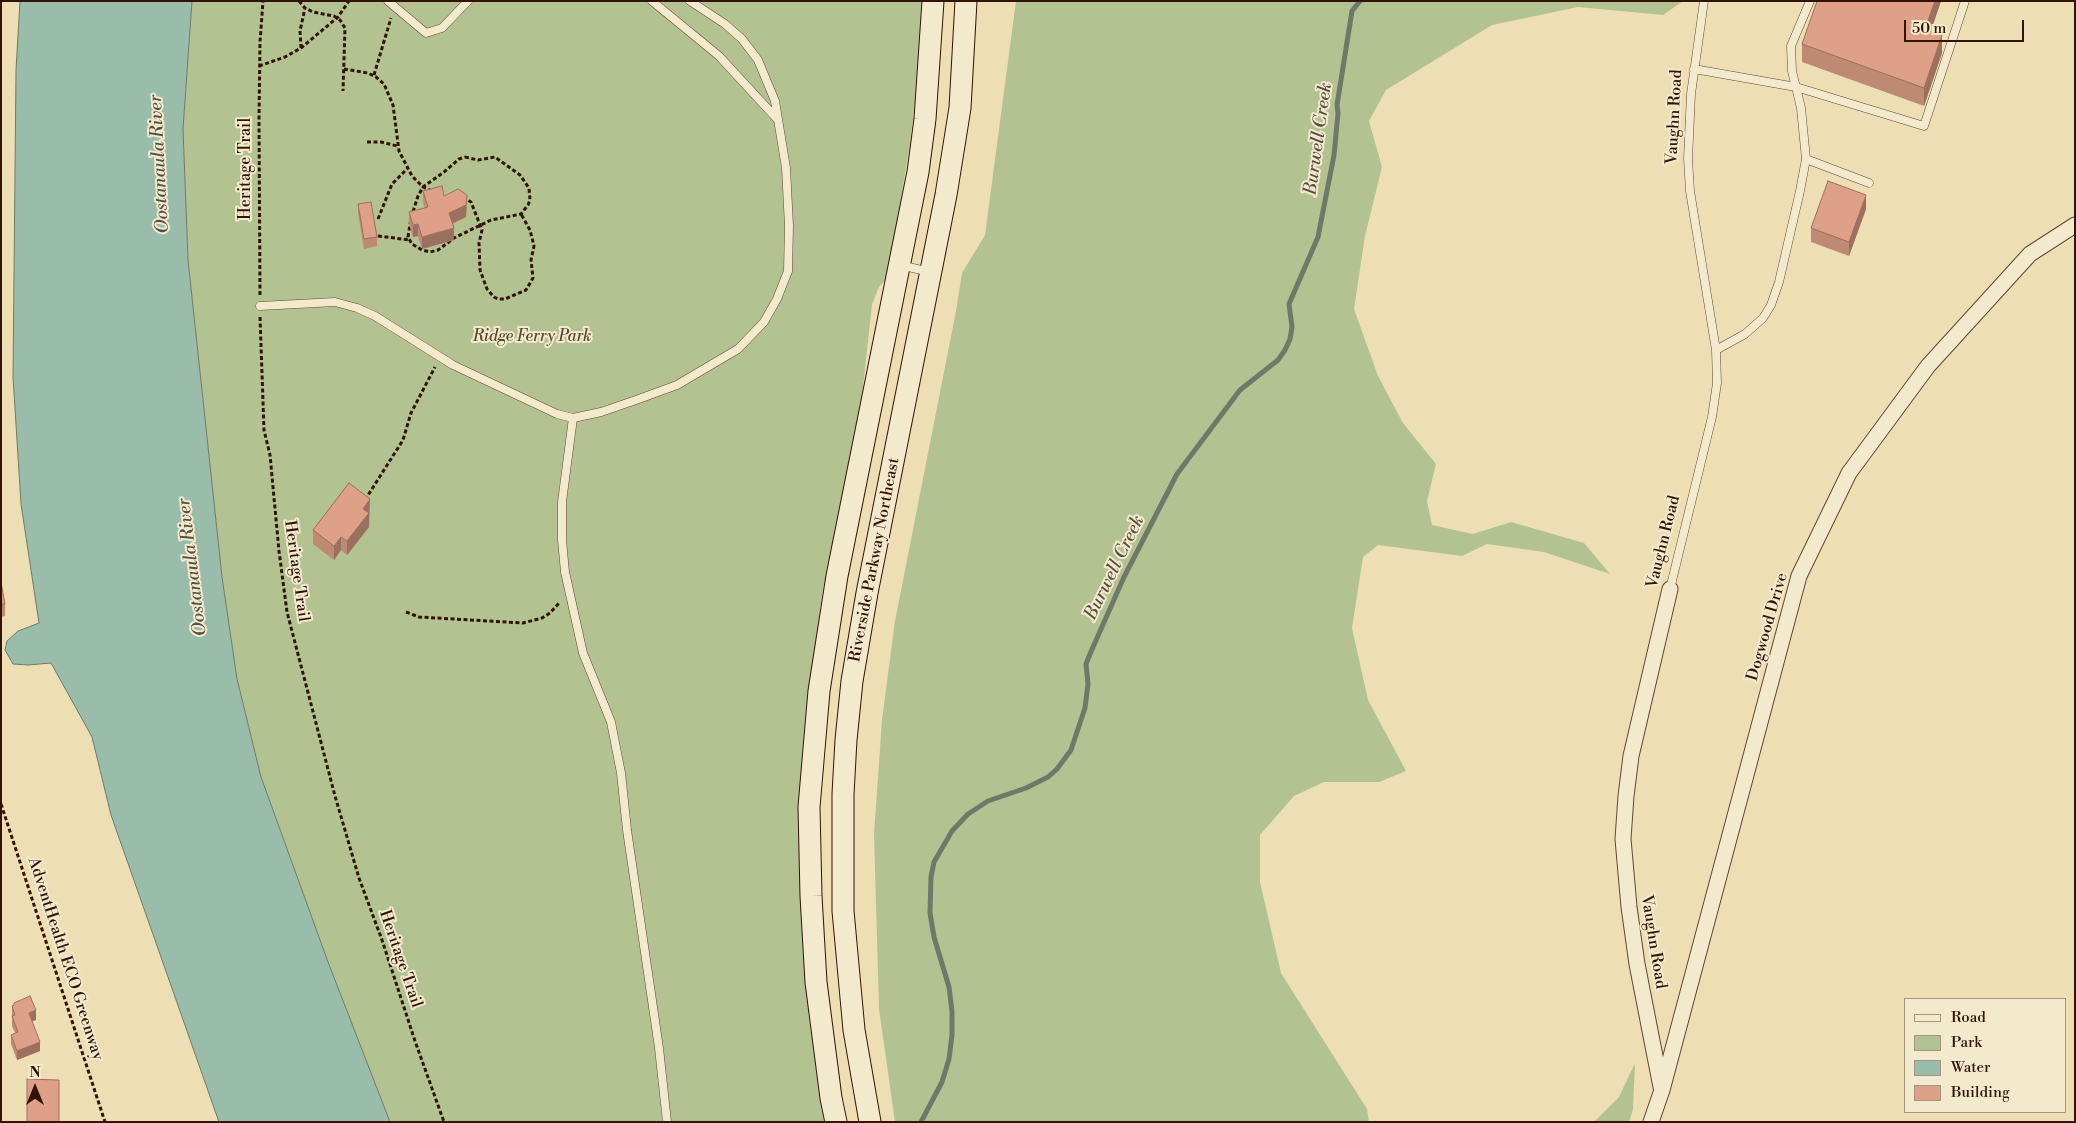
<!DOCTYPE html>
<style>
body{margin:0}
#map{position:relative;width:2076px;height:1123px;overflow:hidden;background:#eddfb3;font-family:"Libre Bodoni",serif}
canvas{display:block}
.frame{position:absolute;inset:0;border:2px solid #321307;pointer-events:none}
.legend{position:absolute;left:1904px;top:998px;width:162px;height:115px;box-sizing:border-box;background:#f3eace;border:1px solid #a6947e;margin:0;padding:6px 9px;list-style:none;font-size:15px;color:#321307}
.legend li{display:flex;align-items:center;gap:10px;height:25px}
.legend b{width:25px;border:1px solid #a6947e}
.north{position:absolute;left:10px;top:1063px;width:50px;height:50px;-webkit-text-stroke:4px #f3eace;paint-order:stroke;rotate:0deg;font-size:14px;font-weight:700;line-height:20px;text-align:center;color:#321307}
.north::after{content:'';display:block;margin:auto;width:18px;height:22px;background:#321307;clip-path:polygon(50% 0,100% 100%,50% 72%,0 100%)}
.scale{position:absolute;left:1904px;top:20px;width:120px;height:22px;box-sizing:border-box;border:2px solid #321307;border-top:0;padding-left:6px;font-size:15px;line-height:18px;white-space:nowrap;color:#321307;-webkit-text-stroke:4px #f3eace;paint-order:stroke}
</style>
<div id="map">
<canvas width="2076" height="1123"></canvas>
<div class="frame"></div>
<ul class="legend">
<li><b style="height:6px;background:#f3eace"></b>Road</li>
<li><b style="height:14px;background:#b2c391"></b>Park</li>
<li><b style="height:14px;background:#99bdaa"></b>Water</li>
<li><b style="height:14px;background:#dea087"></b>Building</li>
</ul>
<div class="north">N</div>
<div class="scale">50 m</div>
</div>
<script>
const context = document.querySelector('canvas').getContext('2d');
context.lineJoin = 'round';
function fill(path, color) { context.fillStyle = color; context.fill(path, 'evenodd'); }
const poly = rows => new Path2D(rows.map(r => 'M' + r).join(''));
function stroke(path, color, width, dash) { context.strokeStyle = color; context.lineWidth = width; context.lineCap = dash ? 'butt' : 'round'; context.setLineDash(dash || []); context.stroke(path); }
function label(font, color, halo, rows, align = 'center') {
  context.font = font + ' "Libre Bodoni",serif'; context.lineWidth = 4; context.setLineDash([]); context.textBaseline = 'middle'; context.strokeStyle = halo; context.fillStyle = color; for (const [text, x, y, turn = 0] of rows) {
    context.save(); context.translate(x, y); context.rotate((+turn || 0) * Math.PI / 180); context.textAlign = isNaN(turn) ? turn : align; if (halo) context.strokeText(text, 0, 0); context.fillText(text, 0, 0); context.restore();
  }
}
const green = poly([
 [192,1,923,1,920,64,910,143,890,268,886,279,879,287,872,304,861,406,822,595,802,758,800,822,801,921,809,1017,819,1092,826,1122,390,1122,328,962,261,777,237,679,222,577,188,260,183,129],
 [1016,1,1683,1,1663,15,1578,7,1492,25,1386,90,1369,121,1382,167,1365,236,1354,309,1378,376,1403,423,1436,464,1427,501,1432,525,1473,534,1511,522,1584,543,1610,574,1544,552,1487,544,1462,556,1378,545,1363,557,1352,628,1368,700,1406,771,1379,782,1324,782,1294,796,1260,835,1260,882,1281,973,1367,1109,1369,1122,895,1122,879,1009,874,834,882,720,895,621,956,311,962,273,985,235],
 [1635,1063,1633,1109,1629,1122,1594,1122,1619,1097]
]);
const water = poly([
 [20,1,192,1,183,129,188,260,222,577,237,679,261,777,328,962,390,1122,219,1122,111,815,92,737,51,663,28,665,13,664,5,650,7,641,18,631,39,623,21,504,13,377,16,70,20,1]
]);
const stream = poly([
 [921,1122,942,1082,949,1059,952,1035,952,1011,949,987,934,937,930,913,931,877,934,862,952,831,968,814,988,801,1026,788,1048,777,1057,769,1071,750,1085,708,1088,684,1086,664,1090,654,1124,577,1177,474,1240,390,1278,360,1285,350,1290,339,1292,327,1289,304,1318,237,1334,155,1338,113,1337,105,1352,11,1360,1]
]);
const path = poly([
 [299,1,305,8,313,12,334,16,340,20,345,28,343,91],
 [301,48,300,31,305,8],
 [259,66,285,57,301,48,338,17,349,1],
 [344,69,368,73,376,77,384,84,393,105,399,151,412,176,423,187,432,191],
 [374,75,391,18],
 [367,142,381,142,397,146],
 [465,157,478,160,495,157,520,175,529,188,530,200,528,205,521,214,491,220,454,238,438,250,430,252,422,250,412,244,408,237,411,218,418,196,423,187,444,172,459,159,465,157],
 [463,197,471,202,482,230,479,243,480,270,487,289,494,297,498,299,505,299,526,290,533,278,531,260,534,246,530,230,521,214],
 [378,219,392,184,408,168],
 [378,236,410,240],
 [260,295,259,119,260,42,263,1],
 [260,317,264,430,270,455,279,551,287,612,335,796,359,878,382,940,415,1041,444,1122],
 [365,500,403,440,411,413,435,367],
 [406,612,419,617,523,623,542,618,550,613,560,602],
 [1,804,105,1122]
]);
const service = poly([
 [388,1,426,33,442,28,468,1],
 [652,1,719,56,778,120],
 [1694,69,1796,87,1924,126,1965,1],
 [1806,159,1869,183],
 [900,265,930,272],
 [260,306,335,302,357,308,375,316,453,365,557,414,573,418,601,412,636,400,677,385,738,349,764,322,777,299,788,271,789,226,786,168,775,101,758,60,742,39,725,24,690,1],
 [1716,350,1745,334,1763,318,1771,305,1779,282,1800,191,1806,159,1801,108,1792,71,1791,46,1810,1],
 [573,418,562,502,562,540,565,572,583,653,611,722,621,773,627,830,659,1048,667,1122],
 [1670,589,1712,417,1717,383,1716,350,1690,191,1688,159,1691,94,1704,1]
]);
const minor = poly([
 [1661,1087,1637,964,1629,907,1623,839,1626,796,1631,756,1670,589],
 [1651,1122,1662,1090,1799,576,1849,473,1928,366,2030,254,2075,225]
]);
const secondary = poly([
 [836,1122,831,1098,816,982,811,896,809,807,819,691,837,576,918,172,925,119,933,1],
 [870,1122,854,1030,843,911,843,794,846,740,852,681,867,593,946,195,960,108,966,1]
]);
const wall = poly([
 [1817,1,1941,1,1931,31,1942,53,1924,106,1802,62,1802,44],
 [423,191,444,196,467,207,466,217,452,224,454,240,422,249,418,236,413,237,409,224,409,212,425,208,423,203],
 [358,204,377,237,377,246,364,249,358,213],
 [1866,209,1849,256,1811,242,1811,228],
 [370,513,369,515,369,527,347,555,341,550,334,560,313,544,313,530],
 [1,582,5,604,5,616,1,617],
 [14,1003,36,1020,32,1021,40,1051,17,1060,11,1044,11,1035,15,1033,12,1026,12,1006,14,1005]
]);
const shadedWall = poly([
 [1935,1,1941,1,1925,47,1925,29],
 [1942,35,1942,53,1924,106,1924,88],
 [467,195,466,217,449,225,449,213],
 [1866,195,1866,209,1849,256,1849,242],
 [418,224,418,236,413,237,413,225],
 [454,228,454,240,422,249,422,237],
 [370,499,369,527,347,555,347,541,363,509],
 [341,537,341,550,334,560,334,546],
 [36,1010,36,1020,29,1022,29,1013],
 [40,1042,40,1051,17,1060,17,1051]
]);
const building = poly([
 [1817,1,1935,1,1925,29,1942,35,1924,88,1802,44,1817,1],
 [1828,181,1866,195,1849,242,1811,228,1828,181],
 [442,186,444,196,458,189,467,195,466,205,449,213,454,228,422,237,418,224,413,225,409,212,428,207,423,191,442,186],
 [371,202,377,237,364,239,358,204,371,202],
 [349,483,370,499,363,509,369,513,347,541,341,537,334,546,313,530,349,483],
 [1,582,5,604,1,604,1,582],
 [30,996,36,1010,29,1013,40,1042,17,1051,11,1035,18,1032,12,1016,15,1015,12,1006,14,1005,14,1003,30,996],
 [27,1079,59,1080,59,1122,27,1122,27,1079]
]);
const streetNames = [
 ["Vaughn Road",1675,117,-87],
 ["Heritage Trail",246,169,-90],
 ["Vaughn Road",1664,542,-76],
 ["Riverside Parkway Northeast",875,560,-79],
 ["Heritage Trail",296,571,82],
 ["Dogwood Drive",1768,627,-74],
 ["Vaughn Road",1653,942,81],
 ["AdventHealth ECO Greenway",65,959,72],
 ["Heritage Trail",400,959,71]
];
const parkNames = [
 ["Ridge Ferry Park",532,337]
];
const waterNames = [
 ["Burwell Creek",1319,139,-82],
 ["Oostanaula River",160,164,-93],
 ["Oostanaula River",193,567,-97],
 ["Burwell Creek",1115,568,-64]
];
fill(green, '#b2c391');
fill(water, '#99bdaa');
stroke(water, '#707969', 1);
stroke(stream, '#707969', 5);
stroke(service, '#614632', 9);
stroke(minor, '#614632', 17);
stroke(secondary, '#321307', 23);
stroke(path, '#321307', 3, [4, 2.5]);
stroke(service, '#f3eace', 8);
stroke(minor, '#f3eace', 15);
stroke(secondary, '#f3eace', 21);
fill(wall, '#bf8a74');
fill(shadedWall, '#9b705e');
fill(building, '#dea087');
stroke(building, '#9b705e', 1);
label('16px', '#321307', '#f3eace', streetNames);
label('italic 16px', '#584830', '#f3eace', parkNames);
label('italic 18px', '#564e40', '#f3eace', waterNames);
</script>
